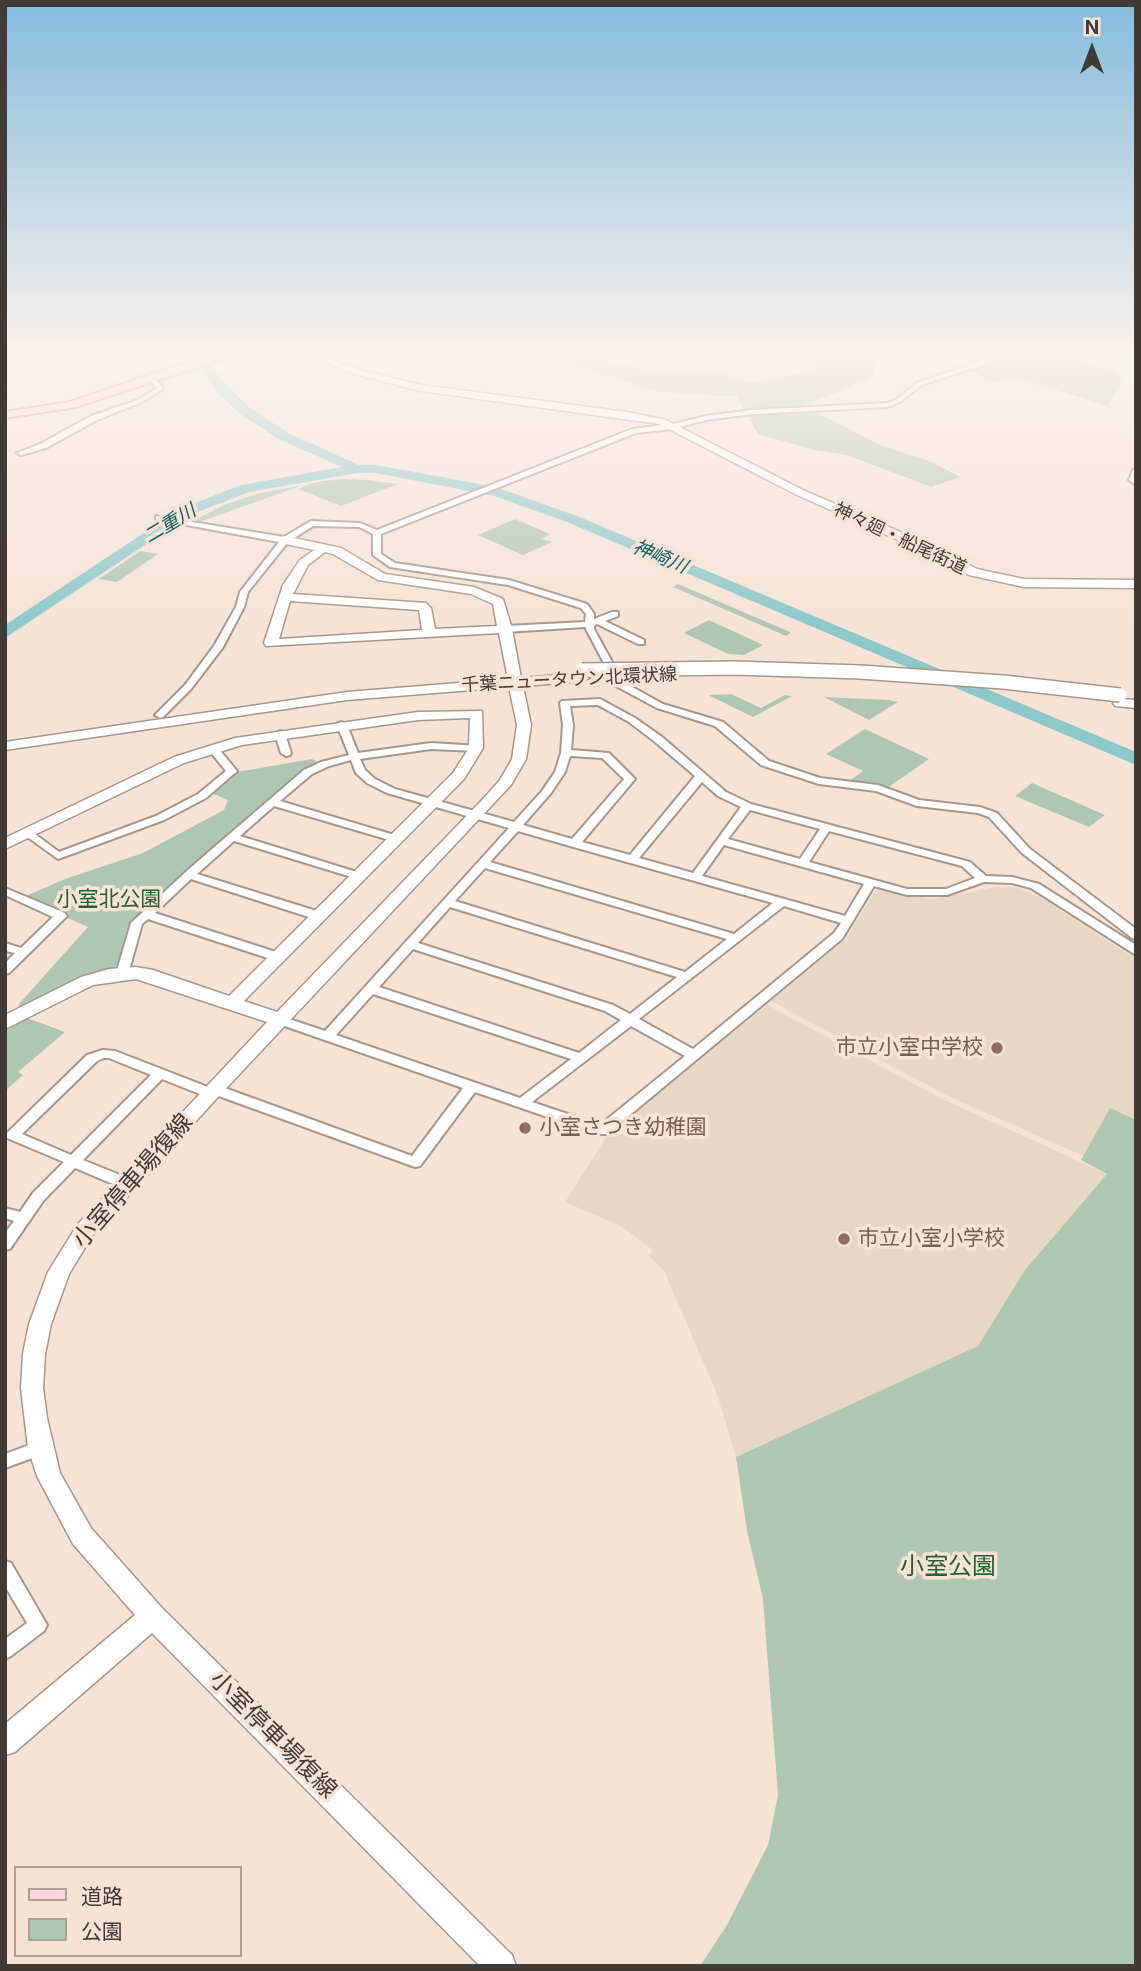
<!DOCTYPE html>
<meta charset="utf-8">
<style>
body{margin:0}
#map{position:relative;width:1141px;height:1971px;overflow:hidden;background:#f6e3d6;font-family:Inter,"Noto Sans JP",sans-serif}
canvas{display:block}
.frame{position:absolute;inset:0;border:7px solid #423b35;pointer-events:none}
.legend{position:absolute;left:14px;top:1866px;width:228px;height:91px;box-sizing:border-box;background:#f6e3d6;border:2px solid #aea096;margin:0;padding:9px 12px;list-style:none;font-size:21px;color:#423b35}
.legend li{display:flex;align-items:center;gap:14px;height:35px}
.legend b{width:35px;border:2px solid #aea096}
.north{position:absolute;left:1057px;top:14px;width:70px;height:70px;-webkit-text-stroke:5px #f6e3d6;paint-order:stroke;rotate:0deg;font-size:19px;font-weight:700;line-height:28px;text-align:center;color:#423b35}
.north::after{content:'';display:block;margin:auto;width:24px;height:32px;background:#423b35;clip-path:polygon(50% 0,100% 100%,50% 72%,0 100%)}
</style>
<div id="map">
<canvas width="1141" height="1971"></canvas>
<div class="frame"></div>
<ul class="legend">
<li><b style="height:9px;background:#fed3db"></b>道路</li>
<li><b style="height:19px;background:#aec7b1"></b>公園</li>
</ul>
<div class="north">N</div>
</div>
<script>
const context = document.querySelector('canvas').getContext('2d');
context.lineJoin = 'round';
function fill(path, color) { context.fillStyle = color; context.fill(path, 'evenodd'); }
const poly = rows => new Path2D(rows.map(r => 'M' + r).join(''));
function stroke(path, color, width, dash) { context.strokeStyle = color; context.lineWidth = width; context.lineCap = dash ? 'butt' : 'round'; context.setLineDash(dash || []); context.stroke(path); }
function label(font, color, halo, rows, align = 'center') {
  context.font = font + ' Inter,"Noto Sans JP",sans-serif'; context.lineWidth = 7; context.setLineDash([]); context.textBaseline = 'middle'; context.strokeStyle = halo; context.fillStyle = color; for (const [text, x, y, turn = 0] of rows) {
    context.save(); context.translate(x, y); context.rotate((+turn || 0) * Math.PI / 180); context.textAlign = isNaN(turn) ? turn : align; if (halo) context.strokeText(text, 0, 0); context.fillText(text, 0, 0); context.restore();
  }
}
const education = poly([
 [995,887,1015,887,1042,898,1136,959,1136,1120,1110,1109,1083,1156,946,1095,771,1001,845,940,876,890,932,899],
 [767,1005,940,1098,1107,1174,1025,1270,978,1346,736,1457,717,1394,664,1271,648,1255,653,1250,621,1226,565,1202,607,1136]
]);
const green = poly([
 [414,355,600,355,612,363,650,371,715,370,751,383,814,371,817,355,877,355,873,377,803,406,883,446,932,462,960,477,931,487,847,455,814,450,758,434,737,397,655,391,576,366,523,358,424,358],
 [964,355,1084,355,1088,365,1117,370,1122,381,1107,406,1021,379,988,382,971,369],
 [342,479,368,480,398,484,341,506,298,489,315,482],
 [304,485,199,522,193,521,224,505,260,493],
 [515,519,550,534,542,539,552,542,523,555,478,535],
 [140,551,158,554,117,582,99,579],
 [678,584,790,632,790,633,786,636,673,587],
 [709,620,763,645,744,655,728,654,684,633],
 [731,694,761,708,785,695,792,696,753,717,708,695],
 [824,697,888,700,898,702,869,720],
 [865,729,929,759,887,788,848,782,863,771,826,754],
 [312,759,319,763,131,927,118,964,112,970,91,974,22,1007,18,1005,88,927,65,917,62,909,26,896,65,879,143,853,224,810,228,800,211,793,237,772],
 [1032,783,1105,815,1089,827,1015,796],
 [27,1018,65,1032,18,1072,23,1075,5,1091,5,1031],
 [1110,1108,1136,1120,1136,1966,700,1966,727,1925,768,1845,778,1795,763,1599,747,1531,736,1457,978,1346,1025,1270,1107,1174,1081,1160]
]);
const river = poly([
 [192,355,204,355,226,385,249,407,288,433,359,465,376,465,474,483,504,490,577,516,1136,752,1136,765,567,522,494,496,376,473,357,473,249,492,190,515,5,638,5,625,180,509,241,485,342,467,278,439,239,413,216,391,192,355]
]);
const street = poly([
 [999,355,1006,355,996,361,921,385,900,402,888,407,753,414,706,420,672,429,636,433,381,534,381,554,395,563,509,580,587,604,594,614,594,619,612,612,618,612,618,616,605,621,644,640,644,644,638,644,597,624,594,626,594,629,623,682,663,704,723,722,769,761,820,778,878,785,919,800,980,807,997,813,1030,849,1136,929,1136,939,1132,938,1022,853,989,817,978,813,917,806,876,791,819,784,761,765,715,726,657,708,616,686,585,627,506,632,501,629,506,626,585,622,586,614,581,608,508,585,390,567,373,555,373,534,359,527,313,526,288,542,248,592,244,607,223,647,191,689,163,717,160,718,155,715,185,685,214,646,236,607,240,592,279,542,159,520,156,520,156,516,284,537,311,521,360,523,377,530,632,429,673,424,706,416,753,410,887,403,896,400,917,383,999,355],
 [149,377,153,377,163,387,163,389,142,402,97,420,46,448,21,455,17,453,40,444,91,416,138,400,157,388,149,379,149,377],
 [1133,470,1136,470,1136,485,1129,480,1133,470],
 [600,699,635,718,662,737,726,792,751,804,970,862,986,876,1012,877,1039,884,1136,945,1136,955,1031,888,1012,883,984,882,947,895,907,895,874,886,842,939,607,1134,597,1134,475,1092,420,1166,415,1167,216,1095,210,1098,162,1079,83,1160,130,1179,132,1183,130,1187,120,1187,75,1168,43,1201,10,1249,5,1250,5,1233,14,1221,5,1218,5,1208,20,1212,33,1193,64,1162,7,1138,5,1135,87,1055,103,1050,115,1051,208,1087,214,1084,219,1086,412,1156,463,1088,276,1023,274,1020,280,1016,325,1031,509,828,387,793,367,783,356,773,351,760,329,766,312,774,280,801,401,837,402,839,401,841,393,841,274,806,240,836,363,874,365,876,363,878,355,878,234,841,197,874,323,913,325,916,323,919,315,919,191,879,155,913,282,954,284,957,282,960,274,960,148,919,142,924,128,974,122,978,116,974,131,923,189,869,304,770,321,762,349,755,337,725,338,723,342,722,347,725,358,753,431,743,480,746,481,748,476,751,431,749,360,759,365,770,375,779,395,789,514,822,542,791,555,772,561,753,563,725,560,703,562,701,600,699],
 [598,705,629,722,654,741,695,776,630,855,582,842,635,779,609,753,571,750,573,725,570,706,598,705],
 [570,756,602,758,624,779,572,839,523,825,551,793,565,772,570,756],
 [702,782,718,796,741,807,693,873,639,858,702,782],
 [750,810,820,829,800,859,728,839,750,810],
 [518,831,570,846,773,903,734,934,490,862,518,831],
 [829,831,962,866,975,878,946,889,907,889,809,862,829,831],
 [724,845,864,884,845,916,702,876,724,845],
 [485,868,727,939,685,972,455,901,485,868],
 [784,906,841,923,834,933,693,1049,639,1019,784,906],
 [450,907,677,977,630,1014,613,1005,418,943,450,907],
 [413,949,605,1011,621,1020,579,1053,379,987,413,949],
 [373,994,571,1059,520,1098,336,1035,373,994],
 [631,1026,685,1056,600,1125,532,1102,631,1026],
 [104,1058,109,1058,151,1075,71,1155,22,1134,97,1061,104,1058],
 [280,731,285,734,291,753,290,755,286,756,281,753,275,734,280,731],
 [213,746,217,747,237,771,206,798,164,820,58,859,22,833,23,831,31,831,59,852,156,816,198,794,226,771,208,749,213,746],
 [5,888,65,913,67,916,9,973,5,974,5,963,15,953,5,951,5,943,21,948,53,917,5,895,5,888],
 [40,1441,46,1443,48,1448,46,1453,5,1468,5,1454,40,1441],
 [5,1561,11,1563,47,1625,44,1631,11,1656,5,1659,5,1639,27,1623,5,1586,5,1561]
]);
const secondary = poly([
 [308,355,321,355,360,370,421,385,627,412,666,420,805,491,928,544,977,569,1024,579,1136,580,1136,588,1024,587,969,575,920,550,797,495,659,424,421,391,354,374,308,355],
 [285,536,341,548,385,574,474,587,503,599,512,629,521,678,584,673,591,677,584,681,523,686,531,725,526,759,511,785,217,1098,92,1236,69,1274,51,1324,45,1354,43,1388,47,1418,60,1473,91,1528,162,1608,512,1955,516,1966,480,1966,152,1633,15,1752,5,1755,5,1724,135,1615,73,1544,37,1476,28,1448,21,1388,23,1354,29,1324,48,1272,78,1224,267,1022,136,979,93,985,5,1029,5,1015,81,977,109,969,136,967,153,970,229,996,453,773,469,748,470,718,418,720,242,745,184,763,5,849,5,838,174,757,235,738,418,712,482,711,483,748,464,779,244,1001,277,1012,483,799,500,780,512,759,517,725,509,687,347,700,5,750,5,742,347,692,508,679,499,633,266,646,264,643,283,585,300,560,314,550,281,543,281,537,285,536],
 [325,552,333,554,378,580,471,594,493,604,497,626,435,629,431,608,426,603,293,594,308,565,325,552],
 [290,601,419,610,422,630,279,639,290,601],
 [1120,699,1136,700,1136,708,1115,706,1113,703,1120,699]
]);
const primary = poly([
 [218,355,235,355,76,407,5,418,5,412,70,402,181,364,218,355]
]);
const secondaryBridge = poly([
 [582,670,735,668,860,672,1003,682,1120,695]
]);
const markers = [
 [997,1048,7,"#8d6e63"],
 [525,1128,7,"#8d6e63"],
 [844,1239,7,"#8d6e63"]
];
const farStreetnames = [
 ["神々廻・船尾街道",900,539,25],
 ["千葉ニュータウン北環状線",569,680,-3]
];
const farWaternames = [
 ["二重川",170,524,-31],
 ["神崎川",660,557,23]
];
const parkNames = [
 ["小室北公園",109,900]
];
const educationNames = [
 ["市立小室中学校",983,1048,"right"],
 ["小室さつき幼稚園",539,1128],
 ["市立小室小学校",858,1239]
];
const nearStreetnames = [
 ["小室停車場復線",133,1181,-49],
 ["小室停車場復線",273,1735,45]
];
const nearParknames = [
 ["小室公園",948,1567]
];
fill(education, '#e6d8c5');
fill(green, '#aec7b1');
fill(river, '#8cc8c9');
stroke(street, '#a7968a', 4);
stroke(secondary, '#a7968a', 3);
stroke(primary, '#bc8b91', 4);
fill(street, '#fff');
fill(secondary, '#fff');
fill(primary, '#fed3db');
stroke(secondaryBridge, '#a7968a', 16, []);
stroke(secondaryBridge, '#fff', 13);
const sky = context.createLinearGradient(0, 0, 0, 631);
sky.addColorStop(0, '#83bcdc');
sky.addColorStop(0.56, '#fbf2ed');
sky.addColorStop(1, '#fbf2ed00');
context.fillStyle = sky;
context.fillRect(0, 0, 1141, 631);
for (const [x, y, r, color] of markers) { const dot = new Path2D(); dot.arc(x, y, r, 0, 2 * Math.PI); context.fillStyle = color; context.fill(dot); stroke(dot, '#f6e3d6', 2.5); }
label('18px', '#423b35', '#f6e3d6', farStreetnames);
label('italic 19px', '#116466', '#f6e3d6', farWaternames);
label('21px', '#275f34', '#f6e3d6', parkNames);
label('21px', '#785e54', '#f6e3d6', educationNames, 'left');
label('24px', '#423b35', '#f6e3d6', nearStreetnames);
label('24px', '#275f34', '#f6e3d6', nearParknames);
</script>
